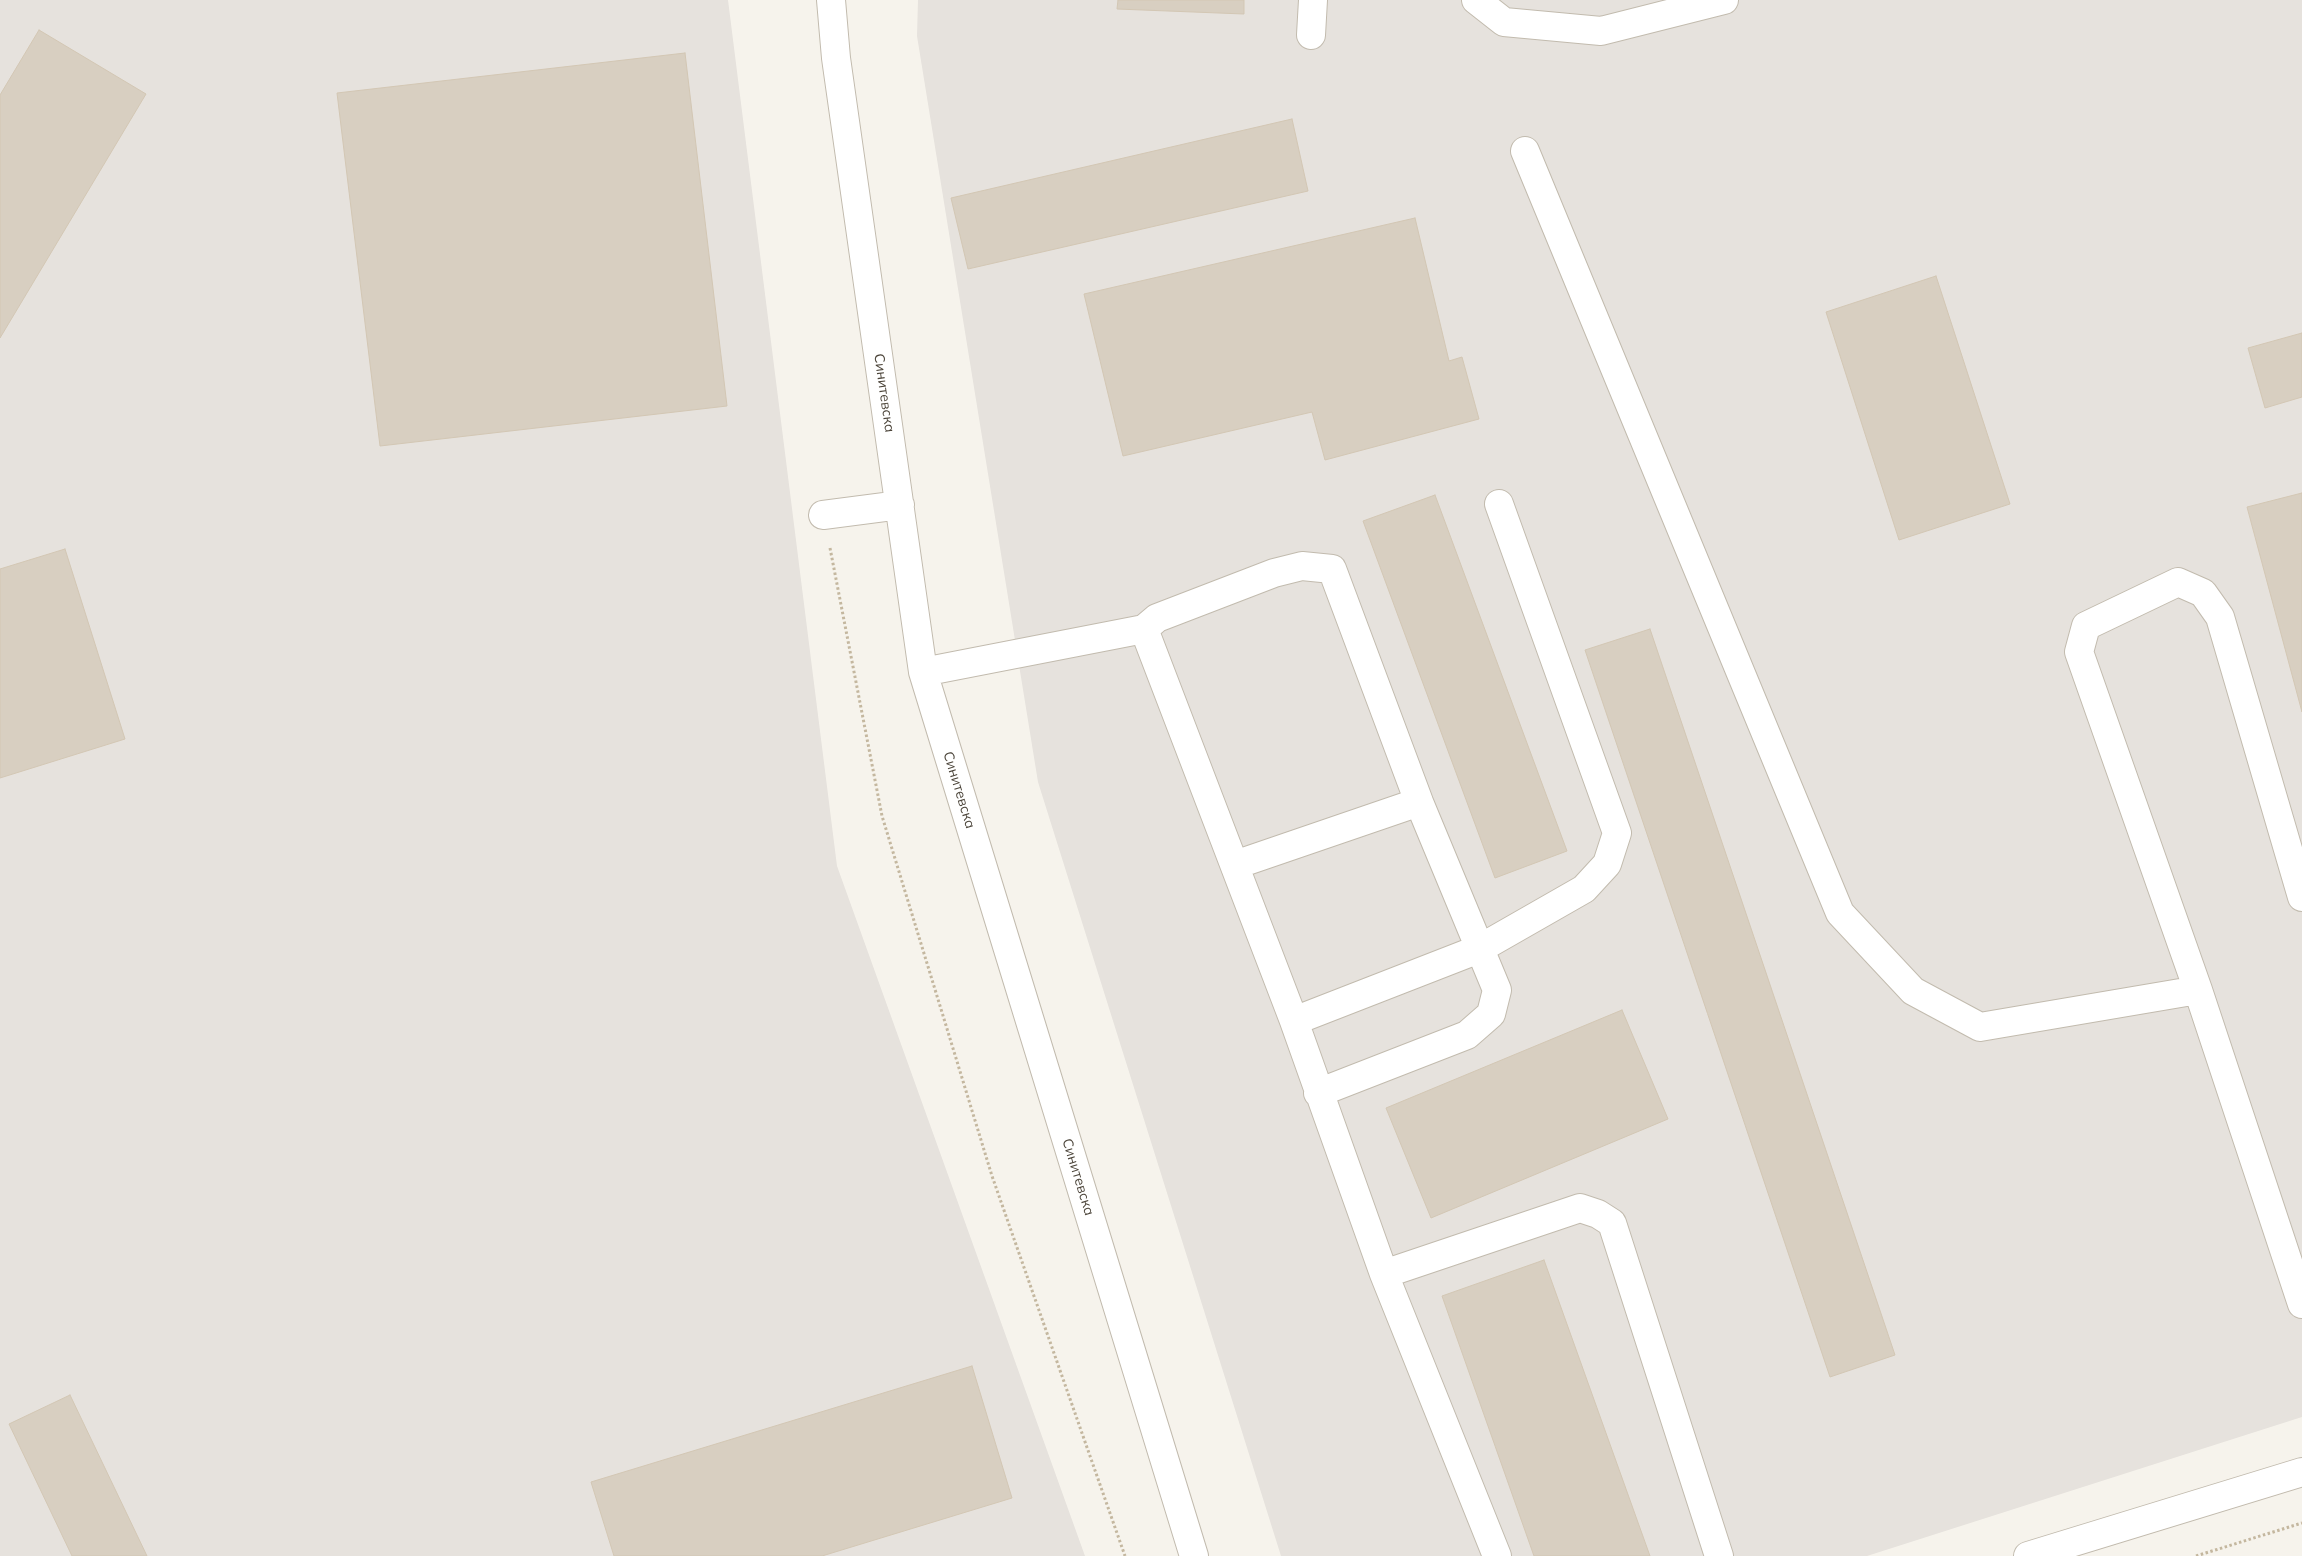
<!DOCTYPE html>
<meta charset="utf-8">
<style>
body{margin:0}
canvas{display:block;background:#f6f3ec}
</style>
<canvas width="2302" height="1556"></canvas>
<script>
const context = document.querySelector('canvas').getContext('2d');
context.lineJoin = 'round';
function fill(path, color) { context.fillStyle = color; context.fill(path, 'evenodd'); }
const poly = rows => new Path2D(rows.map(r => 'M' + r).join(''));
function stroke(path, color, width, dash) { context.strokeStyle = color; context.lineWidth = width; context.lineCap = dash ? 'butt' : 'round'; context.setLineDash(dash || []); context.stroke(path); }
function label(font, color, halo, rows, align = 'center') {
  context.font = font + ' Mulish,sans-serif'; context.lineWidth = 4; context.setLineDash([]); context.textBaseline = 'middle'; context.strokeStyle = halo; context.fillStyle = color; for (const [text, x, y, turn = 0] of rows) {
    context.save(); context.translate(x, y); context.rotate((+turn || 0) * Math.PI / 180); context.textAlign = isNaN(turn) ? turn : align; if (halo) context.strokeText(text, 0, 0); context.fillText(text, 0, 0); context.restore();
  }
}
const industrial = poly([
 [0,0,728,0,837,866,1085,1556,0,1556],
 [918,0,2302,0,2302,1417,1867,1556,1281,1556,1038,782,917,36]
]);
const building = poly([
 [1118,0,1244,0,1244,14,1117,9,1118,0],
 [39,30,146,94,0,338,0,95,39,30],
 [685,53,727,406,380,446,337,93,685,53],
 [1292,119,1308,191,968,269,951,198,1292,119],
 [1415,218,1449,361,1462,357,1479,419,1325,460,1312,412,1123,456,1084,294,1415,218],
 [1936,276,2010,504,1899,540,1826,312,1936,276],
 [2302,333,2302,397,2265,408,2248,348,2302,333],
 [2302,493,2302,712,2247,507,2302,493],
 [1435,495,1567,851,1495,878,1363,521,1435,495],
 [65,549,125,739,0,778,0,569,65,549],
 [1650,629,1895,1355,1830,1377,1585,650,1650,629],
 [1622,1010,1668,1119,1431,1218,1386,1108,1622,1010],
 [1544,1260,1650,1556,1534,1556,1442,1296,1544,1260],
 [972,1366,1012,1498,822,1556,614,1556,591,1482,972,1366],
 [70,1395,147,1556,72,1556,9,1424,70,1395]
]);
const path = poly([
 [830,548,882,816,992,1176,1125,1556],
 [2196,1556,2302,1523]
]);
const minor = poly([
 [831,0,836,58,923,672,1194,1556],
 [1476,0,1504,22,1601,31,1724,0],
 [1311,35,1313,0],
 [1525,151,1840,913,1913,991,1980,1027,2198,990],
 [823,515,900,505],
 [1144,629,1294,1021,1384,1274,1497,1556],
 [923,672,1144,629,1157,618,1274,573,1302,566,1332,569,1419,802],
 [1235,865,1419,802,1497,990,1491,1014,1467,1035,1318,1093],
 [2302,897,2220,617,2203,593,2178,582,2086,626,2079,652,2198,990,2302,1304],
 [1294,1021,1479,949,1584,889,1607,864,1617,833,1499,504],
 [1384,1274,1580,1208,1598,1214,1612,1223,1719,1556],
 [2028,1556,2302,1472]
]);
const streetNames = [
 ["Синитевска",884,393,82],
 ["Синитевска",959,790,73],
 ["Синитевска",1078,1177,73]
];
fill(industrial, '#e6e2dd');
fill(building, '#d8cfc1');
stroke(building, '#d3c7b4', 1);
stroke(minor, '#c2bbae', 30);
stroke(path, '#c4b79f', 3, [2.5, 2.5]);
stroke(minor, '#fff', 28);
label('14px', '#4b4439', '#fff', streetNames);
</script>
